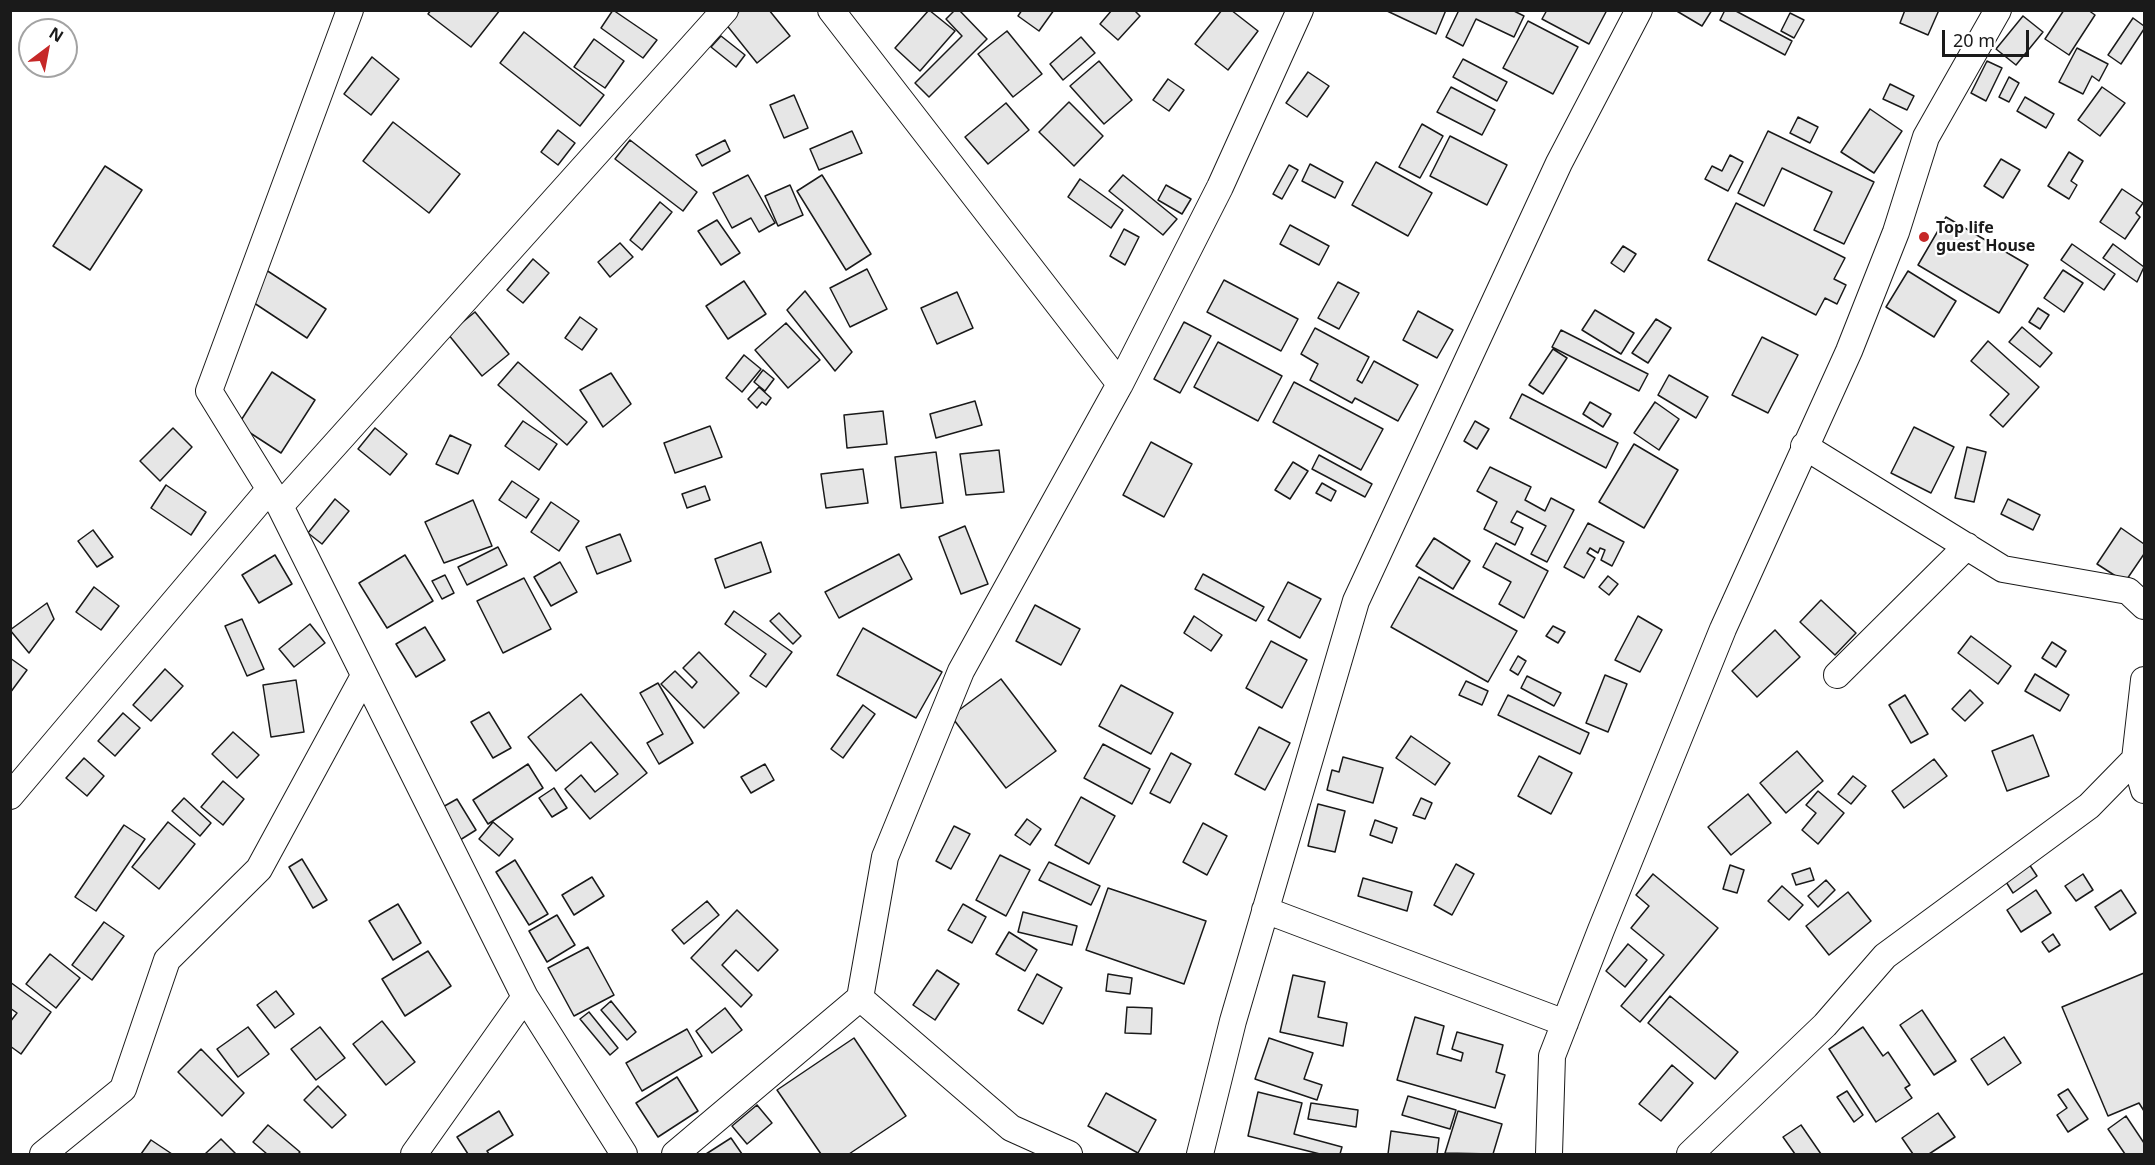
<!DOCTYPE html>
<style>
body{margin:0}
#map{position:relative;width:2155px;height:1165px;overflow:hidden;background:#fff;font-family:"Noto Sans",sans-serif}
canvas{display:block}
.frame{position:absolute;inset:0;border:12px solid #1a1a1a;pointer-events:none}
.north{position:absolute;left:18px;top:18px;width:60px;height:60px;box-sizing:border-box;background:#fff;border:2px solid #a3a3a3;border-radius:50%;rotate:32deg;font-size:16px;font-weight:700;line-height:24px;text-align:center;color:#1a1a1a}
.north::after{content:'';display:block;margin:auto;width:21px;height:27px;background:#c62828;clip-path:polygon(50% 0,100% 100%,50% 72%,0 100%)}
.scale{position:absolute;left:1942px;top:30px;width:87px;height:27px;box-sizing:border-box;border:3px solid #1a1a1a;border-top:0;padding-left:8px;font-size:18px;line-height:21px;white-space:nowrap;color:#1a1a1a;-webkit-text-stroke:4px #fff;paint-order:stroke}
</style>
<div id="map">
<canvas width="2155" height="1165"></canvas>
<div class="frame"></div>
<div class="north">N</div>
<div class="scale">20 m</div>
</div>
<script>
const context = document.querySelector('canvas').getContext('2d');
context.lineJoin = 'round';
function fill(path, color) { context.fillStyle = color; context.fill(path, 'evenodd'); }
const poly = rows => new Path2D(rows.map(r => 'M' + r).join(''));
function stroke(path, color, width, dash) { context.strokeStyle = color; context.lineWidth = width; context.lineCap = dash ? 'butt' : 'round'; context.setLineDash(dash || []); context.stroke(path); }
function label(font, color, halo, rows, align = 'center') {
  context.font = font + ' "Noto Sans",sans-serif'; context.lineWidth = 4.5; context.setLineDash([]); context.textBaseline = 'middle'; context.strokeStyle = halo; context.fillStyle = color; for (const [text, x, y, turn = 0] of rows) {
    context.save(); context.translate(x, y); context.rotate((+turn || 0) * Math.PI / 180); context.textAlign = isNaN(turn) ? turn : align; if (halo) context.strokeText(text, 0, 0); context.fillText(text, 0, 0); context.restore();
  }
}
const building = poly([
 [431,10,500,10,471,47,428,14,431,10],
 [613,10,657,40,643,58,601,28,613,10],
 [741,10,769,10,790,36,757,63,725,23,741,10],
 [929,10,955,31,920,71,895,48,929,10],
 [955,10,959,10,987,39,929,97,915,83,962,36,946,19,955,10],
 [1022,10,1054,10,1039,31,1018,16,1022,10],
 [1112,10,1134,10,1140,16,1118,40,1100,24,1112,10],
 [1222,10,1231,10,1258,31,1228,70,1195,44,1222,10],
 [1385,10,1446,10,1436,34,1385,10],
 [1459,10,1512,10,1524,16,1514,37,1476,19,1463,46,1446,37,1459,10],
 [1547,10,1607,10,1589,44,1542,19,1547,10],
 [1675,10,1712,10,1702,26,1675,10],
 [1725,10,1734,10,1792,41,1785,55,1720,20,1725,10],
 [1905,10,1939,10,1928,35,1900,23,1905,10],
 [2064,10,2088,10,2095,15,2069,55,2045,39,2064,10],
 [1790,13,1804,20,1794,38,1781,31,1790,13],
 [2023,16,2043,32,2016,65,1996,49,2023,16],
 [2133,18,2144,26,2144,29,2121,64,2108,55,2133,18],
 [1528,21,1578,47,1553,94,1503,68,1528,21],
 [1007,31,1042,74,1013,97,978,54,1007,31],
 [524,32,604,95,580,126,500,63,524,32],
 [721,36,745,55,736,67,711,47,721,36],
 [1081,37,1095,53,1063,80,1050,64,1081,37],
 [594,39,624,61,605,88,574,67,594,39],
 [2077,48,2108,64,2099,81,2092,76,2083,94,2059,82,2077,48],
 [372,57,399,79,371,115,344,94,372,57],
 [1463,59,1507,82,1497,101,1453,77,1463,59],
 [1099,61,1132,100,1104,124,1070,86,1099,61],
 [1987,61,2002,68,1986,101,1971,93,1987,61],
 [1308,72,1329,86,1307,117,1286,103,1308,72],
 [2009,77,2019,83,2009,102,1999,97,2009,77],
 [1168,79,1184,90,1169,111,1153,100,1168,79],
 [1890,84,1914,96,1907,110,1883,99,1890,84],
 [1451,87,1495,110,1482,135,1437,112,1451,87],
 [2102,87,2125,103,2100,136,2078,120,2102,87],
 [794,95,808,128,784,138,770,105,794,95],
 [2025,97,2054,114,2046,128,2017,111,2025,97],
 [1069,102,1103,136,1074,166,1039,132,1069,102],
 [1006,103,1029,130,988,164,965,137,1006,103],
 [1870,109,1902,131,1874,173,1841,152,1870,109],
 [1798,117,1818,127,1810,143,1790,133,1798,117],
 [393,122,460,174,429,213,363,161,393,122],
 [1422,124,1443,136,1420,178,1399,167,1422,124],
 [558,130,575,143,558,165,541,152,558,130],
 [852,131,862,153,819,170,810,149,852,131],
 [1768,131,1874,182,1844,244,1814,230,1832,192,1782,168,1764,206,1738,193,1768,131],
 [1450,136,1507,165,1487,205,1430,176,1450,136],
 [630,140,697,192,683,211,615,159,630,140],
 [725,140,730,151,702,166,696,155,725,140],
 [2069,152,2083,161,2071,181,2077,185,2069,199,2048,186,2069,152],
 [1730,155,1743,162,1728,191,1705,179,1712,166,1722,171,1730,155],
 [2001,159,2020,170,2003,198,1984,186,2001,159],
 [1376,162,1432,193,1408,236,1352,205,1376,162],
 [1310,164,1343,182,1335,198,1302,181,1310,164],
 [1289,165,1298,170,1282,199,1273,194,1289,165],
 [105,166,142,190,90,270,53,246,105,166],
 [748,175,775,223,759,232,751,218,732,228,713,193,748,175],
 [822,175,871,254,846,270,797,191,822,175],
 [1123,175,1177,219,1163,235,1109,191,1123,175],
 [1080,179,1123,210,1111,228,1068,197,1080,179],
 [790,185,803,215,778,226,765,196,790,185],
 [1166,185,1191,199,1182,214,1158,200,1166,185],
 [2122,189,2143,203,2136,213,2140,217,2125,239,2100,222,2122,189],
 [660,202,672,212,642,250,630,240,660,202],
 [1736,203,1845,258,1834,279,1846,285,1837,304,1825,298,1816,315,1708,260,1736,203],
 [1946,217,2028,265,1999,313,1918,265,1946,217],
 [717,220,740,253,721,265,698,231,717,220],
 [1290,225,1329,246,1319,265,1280,244,1290,225],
 [1124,229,1139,237,1125,265,1110,256,1124,229],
 [620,243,633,257,610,277,598,262,620,243],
 [2072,244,2115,274,2104,290,2061,260,2072,244],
 [2113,244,2144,267,2137,282,2103,258,2113,244],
 [1623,246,1636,254,1624,272,1611,263,1623,246],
 [533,259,549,273,523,303,507,290,533,259],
 [263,268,326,309,307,338,245,297,263,268],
 [867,269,887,309,850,327,830,288,867,269],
 [2063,270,2083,283,2064,312,2044,298,2063,270],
 [1908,271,1956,301,1934,337,1886,307,1908,271],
 [1224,280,1298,319,1281,351,1207,312,1224,280],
 [744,281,766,314,728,339,706,306,744,281],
 [1338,282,1359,293,1339,329,1318,318,1338,282],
 [805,291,852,352,835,371,787,310,805,291],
 [957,292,973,328,937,344,921,308,957,292],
 [2038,308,2049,315,2040,329,2029,322,2038,308],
 [1595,310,1634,333,1621,354,1582,330,1595,310],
 [1418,311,1453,330,1437,358,1403,340,1418,311],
 [475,312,509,354,482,376,448,334,475,312],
 [580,317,597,329,582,350,565,338,580,317],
 [1656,319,1671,328,1648,363,1632,353,1656,319],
 [1184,322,1211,336,1180,393,1154,379,1184,322],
 [786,323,820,360,788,388,755,350,786,323],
 [2022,327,2052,353,2040,367,2009,342,2022,327],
 [1315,328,1369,357,1357,380,1362,383,1374,361,1418,385,1398,421,1355,398,1352,403,1310,380,1318,364,1301,354,1315,328],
 [1561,330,1648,374,1639,391,1552,347,1561,330],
 [1762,337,1798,355,1768,413,1732,395,1762,337],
 [1988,341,2039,387,2003,427,1990,415,2009,394,1971,361,1988,341],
 [1218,342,1282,376,1258,421,1194,387,1218,342],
 [1553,349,1567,358,1543,394,1529,385,1553,349],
 [744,355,761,369,742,392,726,378,744,355],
 [518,362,587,422,567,445,498,385,518,362],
 [763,370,774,379,765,391,754,382,763,370],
 [272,372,315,400,281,453,238,425,272,372],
 [611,373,631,404,603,427,580,390,611,373],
 [1669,375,1708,397,1696,418,1658,395,1669,375],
 [1294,382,1383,429,1361,470,1273,422,1294,382],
 [759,387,771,398,766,405,762,402,757,408,748,399,759,387],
 [1522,394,1618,443,1606,468,1510,418,1522,394],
 [975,401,982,425,936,438,930,414,975,401],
 [1590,402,1611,414,1603,427,1583,414,1590,402],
 [1655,402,1679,419,1659,450,1634,433,1655,402],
 [883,411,887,444,847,448,844,415,883,411],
 [523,421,557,444,539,470,505,446,523,421],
 [1475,421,1489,429,1477,449,1464,441,1475,421],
 [710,426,722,457,675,473,664,443,710,426],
 [1914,427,1954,447,1931,493,1891,473,1914,427],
 [173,428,192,447,160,481,140,461,173,428],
 [375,428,407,454,390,475,358,449,375,428],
 [450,435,471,445,458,474,436,464,450,435],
 [1151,442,1192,464,1164,517,1123,495,1151,442],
 [1634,444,1678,470,1644,528,1599,502,1634,444],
 [1967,447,1986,452,1974,502,1955,498,1967,447],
 [999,450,1004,492,966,495,960,454,999,450],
 [936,452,943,503,901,508,895,457,936,452],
 [1319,455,1372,484,1365,497,1312,469,1319,455],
 [1293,462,1308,471,1290,499,1275,490,1293,462],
 [1490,467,1531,487,1525,500,1545,511,1551,498,1574,510,1547,562,1531,554,1546,526,1517,511,1511,522,1523,528,1515,545,1484,529,1497,502,1477,491,1490,467],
 [863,469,868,503,826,508,821,474,863,469],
 [512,481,539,499,526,518,499,500,512,481],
 [1322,483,1336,491,1331,501,1316,493,1322,483],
 [166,485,206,512,191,535,151,508,166,485],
 [705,486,710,500,687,508,682,494,705,486],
 [335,499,349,511,322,544,308,533,335,499],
 [2008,499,2040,515,2033,530,2001,514,2008,499],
 [473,500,492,546,444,563,425,522,473,500],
 [551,502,579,521,559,551,531,532,551,502],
 [1588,523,1624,542,1612,566,1601,560,1605,550,1600,548,1598,553,1590,548,1587,553,1595,558,1584,578,1564,567,1588,523],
 [965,526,988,584,961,594,939,537,965,526],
 [2121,528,2144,544,2144,554,2125,582,2097,564,2121,528],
 [93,530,113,557,97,567,78,541,93,530],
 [620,534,631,561,597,574,586,547,620,534],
 [1434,538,1470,561,1453,589,1416,566,1434,538],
 [761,542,771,572,725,588,715,559,761,542],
 [1496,543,1548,571,1524,618,1499,604,1511,582,1483,567,1496,543],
 [498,547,507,565,467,585,458,567,498,547],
 [899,554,912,579,839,618,825,592,899,554],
 [275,555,292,584,259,603,242,575,275,555],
 [405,555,433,601,387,628,359,583,405,555],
 [560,562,577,592,551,606,534,577,560,562],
 [1203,574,1264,607,1256,621,1195,589,1203,574],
 [445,575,454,593,442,599,432,581,445,575],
 [1608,576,1618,584,1609,595,1599,587,1608,576],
 [1419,577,1517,631,1488,682,1391,627,1419,577],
 [524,578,551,629,503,653,477,601,524,578],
 [1288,582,1321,599,1300,638,1268,620,1288,582],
 [94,587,119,606,101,630,76,612,94,587],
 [1821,600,1856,633,1835,655,1800,622,1821,600],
 [47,603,54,619,29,653,10,630,47,603],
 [1035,605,1080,629,1061,665,1016,641,1035,605],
 [734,611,792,652,766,687,750,676,766,654,725,624,734,611],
 [779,613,801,636,793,644,770,621,779,613],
 [1194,616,1222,635,1211,651,1184,633,1194,616],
 [1638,616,1662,630,1640,672,1615,660,1638,616],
 [242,619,264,669,247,676,225,626,242,619],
 [310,624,325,643,294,667,279,649,310,624],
 [1553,626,1565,632,1558,643,1546,636,1553,626],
 [425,627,445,660,416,677,396,644,425,627],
 [863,628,942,672,916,718,837,675,863,628],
 [1775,630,1800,657,1757,697,1732,671,1775,630],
 [1971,636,2011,666,1998,684,1958,653,1971,636],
 [1271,641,1307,660,1282,708,1246,688,1271,641],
 [2052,642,2066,651,2056,667,2042,658,2052,642],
 [699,652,739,693,704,728,661,684,675,671,692,688,697,682,683,668,699,652],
 [1518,656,1526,661,1518,675,1510,670,1518,656],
 [10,658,27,670,10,693,10,658],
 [165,669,183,686,151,721,133,705,165,669],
 [2035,674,2069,695,2060,711,2025,691,2035,674],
 [1605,675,1627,684,1608,732,1586,723,1605,675],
 [1527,676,1561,693,1554,706,1521,688,1527,676],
 [1001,679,1056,751,1006,788,951,716,1001,679],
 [296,680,304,732,271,737,263,685,296,680],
 [1466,681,1488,691,1482,705,1459,695,1466,681],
 [658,683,693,743,659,764,647,743,663,734,640,693,658,683],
 [1121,685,1173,713,1151,754,1099,726,1121,685],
 [1970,690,1983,703,1965,721,1952,709,1970,690],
 [581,694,647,773,590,819,565,789,581,775,595,792,618,774,591,742,556,771,528,737,581,694],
 [1508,695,1589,733,1580,754,1498,715,1508,695],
 [1905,695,1928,734,1911,743,1889,705,1905,695],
 [863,705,875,714,843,758,831,749,863,705],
 [489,712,511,748,493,758,471,722,489,712],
 [123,713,140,728,115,756,98,741,123,713],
 [1259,727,1290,743,1265,790,1235,774,1259,727],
 [233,732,259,755,237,778,212,754,233,732],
 [2033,735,2049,776,2007,791,1992,751,2033,735],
 [1411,736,1450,763,1435,785,1396,758,1411,736],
 [1103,744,1150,769,1132,804,1084,778,1103,744],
 [1797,751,1823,781,1786,813,1760,783,1797,751],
 [1171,753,1191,764,1170,803,1150,793,1171,753],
 [1539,756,1572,773,1551,814,1518,796,1539,756],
 [1343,757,1383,768,1373,803,1327,790,1332,770,1339,772,1343,757],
 [84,758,104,776,87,796,66,778,84,758],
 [1934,759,1947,776,1904,808,1892,791,1934,759],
 [528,764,543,788,488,824,473,800,528,764],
 [765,764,774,780,751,793,741,777,765,764],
 [1853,776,1866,786,1851,804,1838,794,1853,776],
 [223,781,244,799,223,825,201,807,223,781],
 [554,788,567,808,552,817,539,798,554,788],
 [1818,791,1844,813,1818,844,1802,830,1816,813,1806,805,1818,791],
 [1748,794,1771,823,1731,855,1708,827,1748,794],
 [1081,797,1115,816,1089,864,1055,845,1081,797],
 [184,798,211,823,200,836,172,811,184,798],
 [1421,798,1432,803,1425,819,1413,815,1421,798],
 [457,799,476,830,460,840,441,808,457,799],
 [1318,804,1345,811,1335,852,1308,846,1318,804],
 [1027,819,1041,829,1030,845,1015,835,1027,819],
 [1375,820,1397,828,1392,843,1370,835,1375,820],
 [168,822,195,844,159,889,132,867,168,822],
 [493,822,513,839,499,856,479,839,493,822],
 [1203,823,1227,836,1207,875,1183,862,1203,823],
 [124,825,145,839,96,911,75,897,124,825],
 [954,826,970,834,951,869,936,861,954,826],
 [1000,855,1030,870,1006,916,976,900,1000,855],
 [302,859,327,900,313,908,289,867,302,859],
 [515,860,548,914,529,925,496,872,515,860],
 [2027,861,2037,876,2013,893,2003,877,2027,861],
 [1049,862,1100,886,1091,905,1039,880,1049,862],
 [1456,864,1474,874,1452,915,1434,905,1456,864],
 [1730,865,1744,870,1737,893,1723,889,1730,865],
 [1810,868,1814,880,1796,885,1792,874,1810,868],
 [1653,874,1718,928,1640,1022,1621,1006,1664,955,1631,928,1649,906,1636,895,1653,874],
 [2083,874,2093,890,2076,901,2065,886,2083,874],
 [592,877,604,896,574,915,562,895,592,877],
 [1363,878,1412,892,1407,911,1358,896,1363,878],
 [1826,880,1835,890,1818,907,1808,896,1826,880],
 [1782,886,1803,905,1789,920,1768,901,1782,886],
 [1108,888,1206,921,1184,984,1086,950,1108,888],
 [2036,890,2051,913,2021,932,2007,910,2036,890],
 [2121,890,2136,913,2110,930,2095,907,2121,890],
 [1848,892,1871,921,1829,955,1806,926,1848,892],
 [707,901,719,915,684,944,672,930,707,901],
 [398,904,421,943,393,960,369,921,398,904],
 [963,904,986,917,972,943,948,930,963,904],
 [737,910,778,950,758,971,736,950,722,965,752,995,741,1007,691,958,737,910],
 [1023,912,1077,926,1072,945,1018,932,1023,912],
 [557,915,575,945,547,962,529,931,557,915],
 [104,922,124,936,92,980,72,965,104,922],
 [1009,932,1037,950,1025,971,996,954,1009,932],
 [2053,934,2060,945,2049,952,2042,942,2053,934],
 [1628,944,1647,960,1625,987,1606,971,1628,944],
 [588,947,614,995,574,1016,548,968,588,947],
 [428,951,451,986,405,1016,382,979,428,951],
 [50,954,80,978,56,1008,26,984,50,954],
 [937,970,959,984,935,1020,913,1005,937,970],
 [2144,973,2144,1111,2139,1103,2108,1116,2062,1007,2144,973],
 [1037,974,1062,988,1043,1024,1018,1010,1037,974],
 [1108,974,1132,978,1130,994,1106,991,1108,974],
 [1293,975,1325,982,1318,1017,1347,1023,1343,1046,1280,1032,1293,975],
 [10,982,51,1012,21,1054,10,1046,10,1022,17,1013,10,1008,10,982],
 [276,991,294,1014,275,1028,257,1005,276,991],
 [1670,996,1738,1052,1715,1079,1648,1023,1670,996],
 [611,1001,636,1032,627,1040,601,1010,611,1001],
 [1127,1007,1152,1008,1151,1034,1125,1033,1127,1007],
 [725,1008,742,1030,712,1053,696,1031,725,1008],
 [1922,1010,1956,1061,1934,1075,1900,1025,1922,1010],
 [589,1012,618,1048,610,1055,580,1019,589,1012],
 [1415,1017,1444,1026,1437,1054,1461,1061,1463,1053,1452,1049,1457,1032,1503,1045,1496,1072,1505,1075,1495,1108,1397,1080,1415,1017],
 [382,1021,415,1062,386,1085,353,1044,382,1021],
 [248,1027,269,1054,238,1077,217,1049,248,1027],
 [320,1027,345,1058,316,1080,291,1049,320,1027],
 [1863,1027,1883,1056,1888,1052,1910,1085,1905,1088,1912,1098,1876,1122,1829,1049,1863,1027],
 [687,1029,702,1056,642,1091,626,1063,687,1029],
 [2004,1037,2021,1063,1988,1085,1971,1059,2004,1037],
 [854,1038,906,1116,849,1154,821,1154,777,1090,854,1038],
 [1269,1038,1313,1053,1304,1079,1322,1085,1317,1100,1255,1079,1269,1038],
 [201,1049,244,1093,222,1116,178,1072,201,1049],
 [1672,1065,1693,1083,1661,1121,1639,1104,1672,1065],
 [677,1077,698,1111,658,1137,636,1103,677,1077],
 [318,1086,346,1115,332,1128,304,1100,318,1086],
 [2068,1089,2088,1119,2068,1132,2057,1115,2067,1108,2058,1095,2068,1089],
 [1847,1091,1863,1115,1854,1122,1837,1097,1847,1091],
 [1258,1092,1302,1103,1294,1134,1342,1147,1340,1154,1320,1154,1248,1136,1258,1092],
 [1106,1093,1156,1120,1138,1153,1088,1126,1106,1093],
 [1408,1096,1456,1110,1450,1129,1402,1115,1408,1096],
 [1311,1103,1358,1110,1356,1127,1308,1119,1311,1103],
 [757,1105,772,1123,747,1144,732,1126,757,1105],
 [499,1111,513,1135,487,1151,489,1154,468,1154,457,1137,499,1111],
 [1458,1111,1502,1124,1493,1154,1445,1153,1458,1111],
 [1938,1113,1955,1137,1929,1154,1913,1154,1902,1138,1938,1113],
 [2126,1116,2144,1143,2144,1154,2125,1154,2108,1129,2126,1116],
 [268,1125,300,1152,298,1154,267,1154,253,1142,268,1125],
 [1801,1125,1821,1154,1795,1154,1783,1137,1801,1125],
 [1391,1131,1439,1138,1437,1154,1388,1154,1391,1131],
 [731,1138,742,1154,706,1154,731,1138],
 [221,1139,236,1154,205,1154,221,1139],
 [151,1140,172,1154,141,1154,151,1140]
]);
const street = poly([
 [350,10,209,391,280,506,525,997,624,1154],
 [831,10,1120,384],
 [1804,446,2003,569,2128,591,2144,606],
 [280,506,725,10],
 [1837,675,1967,546],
 [2135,759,2144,790],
 [10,796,268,491],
 [1265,910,1565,1023],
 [860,998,1011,1128,1069,1154],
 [43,1154,123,1089,167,960,259,869,364,676],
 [414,1154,525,997],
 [675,1154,860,998,885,857,961,671,1120,384,1220,187,1300,10],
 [1200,1154,1233,1021,1356,601,1559,163,1639,10],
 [1549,1154,1552,1056,1601,930,1723,629,1849,351,1896,232,1926,137,1998,10],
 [1690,1154,1825,1025,1885,956,2089,806,2135,759,2144,680]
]);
const markers = [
 [1924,237,6,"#c62828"]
];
const poiNames = [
 ["Top life",1936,228],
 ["guest House",1936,246]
];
fill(building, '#e6e6e6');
stroke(building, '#1a1a1a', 1.5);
stroke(street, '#1a1a1a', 28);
stroke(street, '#fff', 26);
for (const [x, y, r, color] of markers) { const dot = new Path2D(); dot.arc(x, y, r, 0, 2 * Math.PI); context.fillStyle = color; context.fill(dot); stroke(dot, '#fff', 2); }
label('bold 16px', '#1a1a1a', '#fff', poiNames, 'left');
</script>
